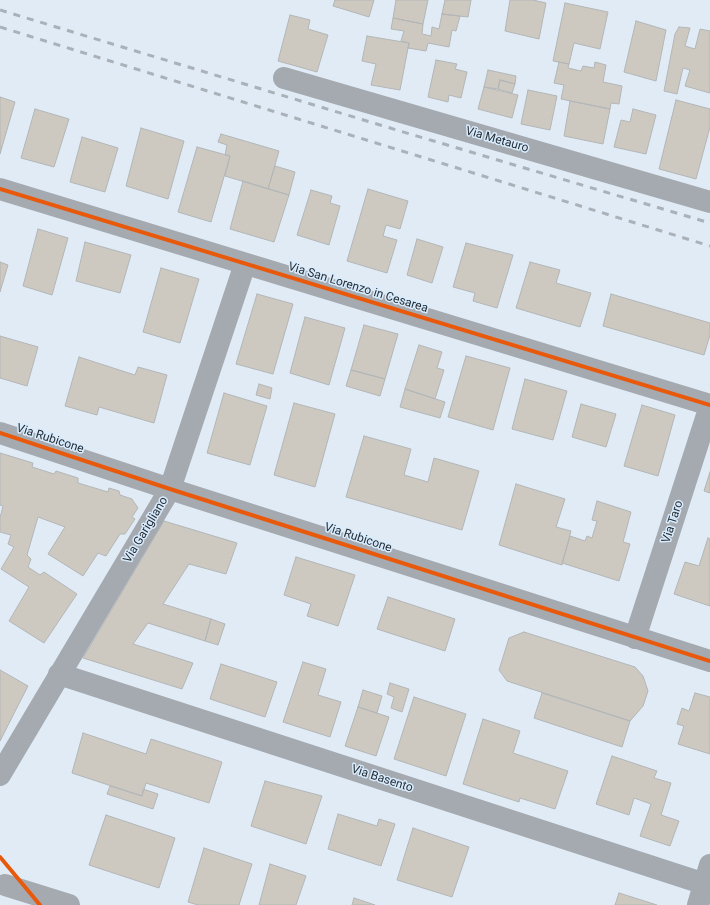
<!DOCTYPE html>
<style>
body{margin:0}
canvas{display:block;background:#e0ebf6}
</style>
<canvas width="710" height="905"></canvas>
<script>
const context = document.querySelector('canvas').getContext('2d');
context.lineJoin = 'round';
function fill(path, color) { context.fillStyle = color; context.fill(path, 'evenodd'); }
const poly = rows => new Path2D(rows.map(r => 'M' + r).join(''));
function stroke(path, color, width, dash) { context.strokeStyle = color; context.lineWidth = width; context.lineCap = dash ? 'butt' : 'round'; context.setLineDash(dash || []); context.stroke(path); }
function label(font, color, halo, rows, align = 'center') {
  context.font = font + ' Roboto,sans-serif'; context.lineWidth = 3; context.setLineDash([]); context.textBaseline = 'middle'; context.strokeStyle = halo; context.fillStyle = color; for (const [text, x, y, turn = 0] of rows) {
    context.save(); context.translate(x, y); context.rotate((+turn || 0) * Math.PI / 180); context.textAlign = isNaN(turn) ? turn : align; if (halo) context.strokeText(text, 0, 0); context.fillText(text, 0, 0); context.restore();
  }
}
const building = poly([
 [335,0,374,0,369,17,333,6,335,0],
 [396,0,428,0,423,24,393,18,396,0],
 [445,0,471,0,468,17,442,14,445,0],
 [510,0,533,0,546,3,539,39,505,31,510,0],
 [565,3,608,12,600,49,574,43,569,64,553,61,565,3],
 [442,14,460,16,456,31,452,30,449,47,428,43,426,51,408,48,409,43,401,41,404,31,391,29,393,18,423,24,422,34,431,36,432,27,439,29,442,14],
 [290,15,310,20,308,29,328,35,317,72,278,61,290,15],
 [636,21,666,30,656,81,624,72,636,21],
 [679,27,690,28,685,46,695,49,700,29,710,31,710,93,685,86,690,70,683,68,677,94,664,91,675,34,679,27],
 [367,36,409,43,400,90,371,85,376,64,362,61,367,36],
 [436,60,457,64,455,69,467,72,461,98,449,95,448,102,428,97,436,60],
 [559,62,569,64,568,68,581,71,583,66,594,68,595,62,606,65,603,82,622,86,619,104,611,103,610,109,561,99,564,85,554,83,559,62],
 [488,70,516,76,515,84,500,80,498,89,484,87,488,70],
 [500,80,515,84,512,93,498,89,500,80],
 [484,87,518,95,512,118,478,109,484,87],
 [528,90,557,96,550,130,521,124,528,90],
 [0,97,15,102,0,154,0,97],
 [676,100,710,109,710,127,696,179,659,169,676,100],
 [570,101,610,109,603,144,564,136,570,101],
 [35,109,69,119,54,167,21,158,35,109],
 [633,109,656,115,646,154,614,147,621,120,630,122,633,109],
 [141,128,184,141,168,199,126,186,141,128],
 [221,134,279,151,268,189,225,176,230,156,225,155,227,145,218,142,221,134],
 [82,137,118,148,105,192,70,182,82,137],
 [197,147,230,156,211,222,178,212,197,147],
 [275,166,295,172,289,195,268,189,275,166],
 [243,181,289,195,274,242,230,229,243,181],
 [368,189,408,201,400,229,386,225,383,236,397,240,387,273,347,261,368,189],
 [311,190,332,196,330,203,340,206,329,245,297,235,311,190],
 [38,229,68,238,52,295,23,286,38,229],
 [417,239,443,247,432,283,407,275,417,239],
 [85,242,131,255,120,293,76,281,85,242],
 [466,243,513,255,497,308,473,301,475,293,453,287,466,243],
 [0,262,8,265,0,292,0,262],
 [530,262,560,270,556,283,591,293,580,327,516,308,530,262],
 [161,268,199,279,180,343,143,332,161,268],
 [257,294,293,304,273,374,236,364,257,294],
 [611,294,710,323,710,335,704,355,603,326,611,294],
 [305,317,345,328,329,385,290,373,305,317],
 [364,325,398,334,385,379,351,370,364,325],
 [0,336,38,347,27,386,0,378,0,336],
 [419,345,442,352,437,368,444,370,435,399,405,389,419,345],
 [466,356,510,368,493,430,448,417,466,356],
 [79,357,135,375,138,367,167,375,154,423,99,407,97,415,65,406,79,357],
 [351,370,385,379,380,396,346,386,351,370],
 [525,379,567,391,553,440,512,429,525,379],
 [259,384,272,388,270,399,256,395,259,384],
 [405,389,445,402,440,418,400,407,405,389],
 [224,393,267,406,250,465,207,453,224,393],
 [294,403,335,414,315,487,274,475,294,403],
 [581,404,616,414,606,447,572,437,581,404],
 [642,405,675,415,658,476,624,466,642,405],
 [364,436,411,449,404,475,428,482,434,458,479,471,462,530,346,497,364,436],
 [0,453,33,463,32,467,54,474,56,471,78,478,78,483,108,492,109,488,119,491,120,495,132,499,138,508,132,517,135,519,125,534,120,534,106,556,98,553,83,576,48,554,65,527,38,517,27,555,31,559,28,567,40,575,44,572,77,594,44,643,9,621,29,587,1,569,14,547,8,544,11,535,0,532,0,518,3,506,0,505,0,453],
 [710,472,710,493,704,491,710,472],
 [516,484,565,499,556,527,571,531,562,565,499,545,516,484],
 [597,501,631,512,623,542,630,544,619,581,562,563,570,536,585,541,587,536,592,538,597,521,592,520,597,501],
 [164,521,237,543,226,574,189,564,163,604,211,619,205,641,148,623,133,644,193,663,182,689,83,658,164,521],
 [708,538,710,539,710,606,674,594,685,562,699,566,708,538],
 [296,557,355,575,338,626,307,616,311,604,284,595,296,557],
 [388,597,455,619,445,651,377,629,388,597],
 [211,619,225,624,218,645,205,641,211,619],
 [524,632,635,667,643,676,648,691,643,706,630,721,507,681,499,670,509,638,524,632],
 [303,662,326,669,318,695,341,702,330,737,283,722,303,662],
 [221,664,277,682,265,717,210,699,221,664],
 [0,670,28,686,0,741,0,670],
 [390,683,409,689,402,712,391,708,394,697,387,694,390,683],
 [363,690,382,696,377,713,358,707,363,690],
 [542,693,630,721,622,747,534,718,542,693],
 [695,693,710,697,710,754,678,744,684,726,677,724,682,708,689,711,695,693],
 [414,697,466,714,446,776,394,759,414,697],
 [358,707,389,717,376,756,345,746,358,707],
 [483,719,520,731,513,753,568,771,555,809,520,798,519,802,463,784,483,719],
 [83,733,146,754,151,739,222,762,209,803,146,783,142,796,72,773,83,733],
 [612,756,657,771,654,778,671,783,661,815,679,821,670,846,640,836,651,804,634,798,629,815,596,804,612,756],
 [265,781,322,796,306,844,251,826,265,781],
 [110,786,142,796,143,789,158,794,153,809,107,794,110,786],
 [338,814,377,826,379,819,395,824,381,866,328,849,338,814],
 [106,815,175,838,159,888,89,865,106,815],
 [413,828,469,847,452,897,397,880,413,828],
 [204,848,252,864,239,905,198,905,188,902,204,848],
 [270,864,306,876,296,905,259,905,270,864],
 [619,893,657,905,615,905,619,893],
 [354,898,375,905,352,905,354,898]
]);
const minor = poly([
 [284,78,710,202],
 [0,189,710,405],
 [0,433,170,489,710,661],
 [635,638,710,406],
 [59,674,705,884],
 [0,775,170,489,245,264],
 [5,885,69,905],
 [698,905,710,865]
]);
const rail = poly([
 [0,10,400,131,710,223],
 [0,27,710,246]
]);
const cycleway = poly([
 [0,189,710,405],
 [0,433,170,489,710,661],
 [0,857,40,905]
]);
const streetNames = [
 ["Via Metauro",497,140,16],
 ["Via San Lorenzo in Cesarea",358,288,17],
 ["Via Rubicone",50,439,18],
 ["Via Taro",673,522,-72],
 ["Via Garigliano",146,530,-59],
 ["Via Rubicone",358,538,18],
 ["Via Basento",382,779,18]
];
fill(building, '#cdc9c0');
stroke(building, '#b3b6b7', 1);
stroke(minor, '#a5aab0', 22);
stroke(rail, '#aab1b8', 3, [7, 7]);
stroke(cycleway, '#e8590c', 4);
label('12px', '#252d34', '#d8ecfe', streetNames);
</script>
